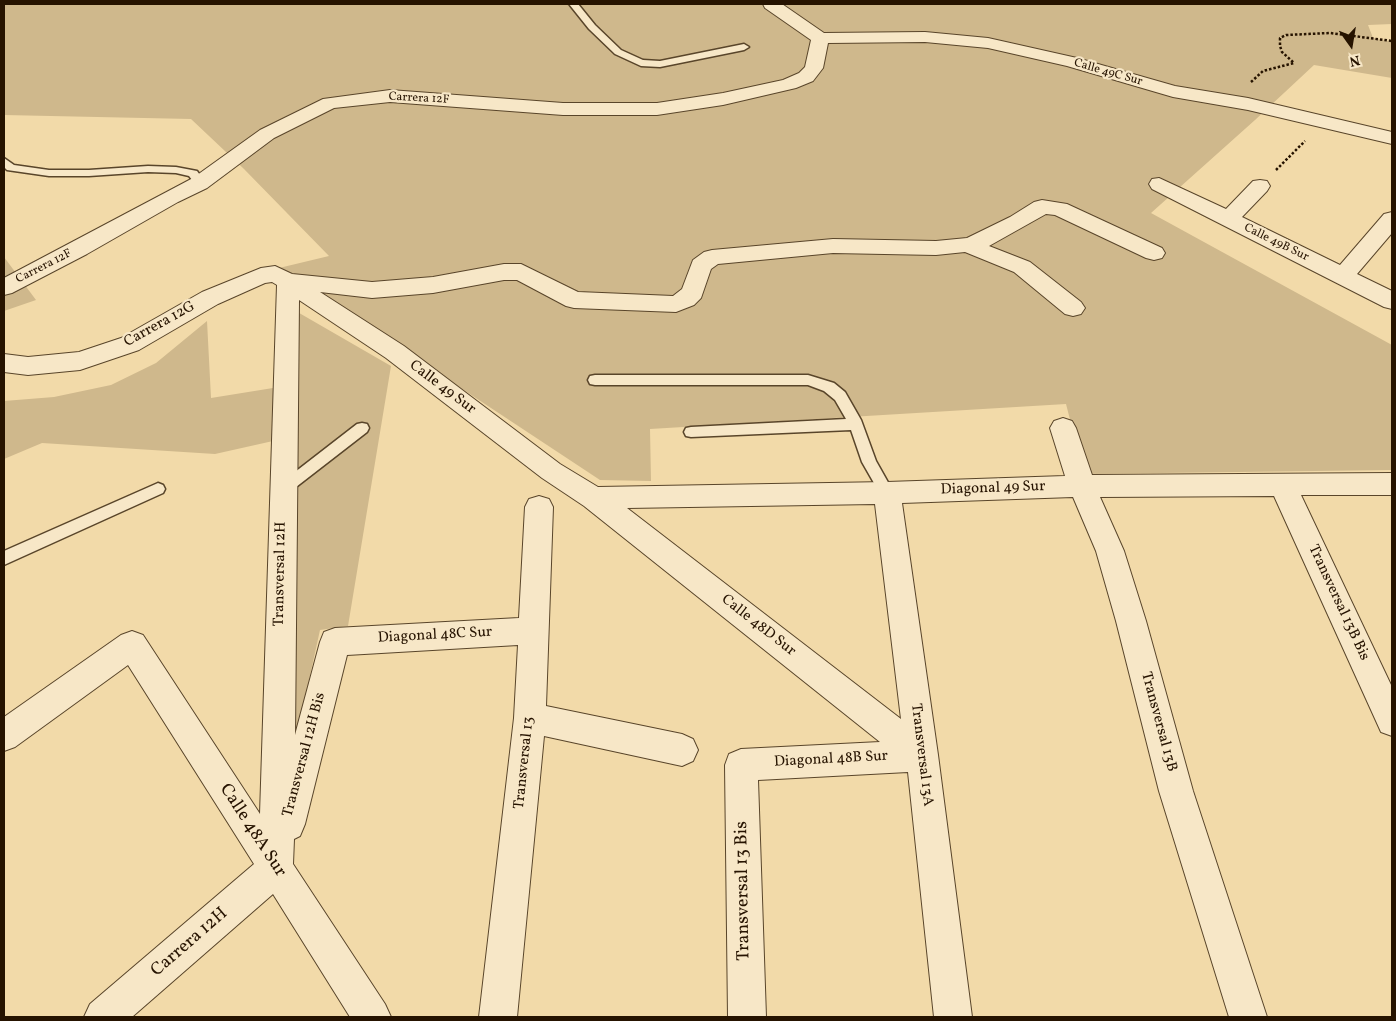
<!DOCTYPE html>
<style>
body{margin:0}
#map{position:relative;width:1396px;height:1021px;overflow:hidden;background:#f2daa9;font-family:Vollkorn,serif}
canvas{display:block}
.frame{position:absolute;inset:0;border:5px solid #261300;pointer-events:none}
.north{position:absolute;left:1326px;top:20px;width:50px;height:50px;-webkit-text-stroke:4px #f7e7c7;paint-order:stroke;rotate:167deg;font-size:14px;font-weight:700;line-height:20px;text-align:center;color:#261300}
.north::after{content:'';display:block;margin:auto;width:18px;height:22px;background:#261300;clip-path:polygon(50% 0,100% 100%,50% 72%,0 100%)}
</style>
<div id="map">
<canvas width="1396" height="1021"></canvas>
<div class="frame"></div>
<div class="north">N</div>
</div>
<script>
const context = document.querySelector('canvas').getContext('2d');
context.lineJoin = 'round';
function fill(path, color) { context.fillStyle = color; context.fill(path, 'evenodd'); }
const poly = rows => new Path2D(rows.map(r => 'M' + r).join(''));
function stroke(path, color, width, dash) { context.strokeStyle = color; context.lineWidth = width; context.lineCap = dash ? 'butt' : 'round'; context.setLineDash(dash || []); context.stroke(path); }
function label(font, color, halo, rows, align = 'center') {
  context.font = font + ' Vollkorn,serif'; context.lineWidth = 4.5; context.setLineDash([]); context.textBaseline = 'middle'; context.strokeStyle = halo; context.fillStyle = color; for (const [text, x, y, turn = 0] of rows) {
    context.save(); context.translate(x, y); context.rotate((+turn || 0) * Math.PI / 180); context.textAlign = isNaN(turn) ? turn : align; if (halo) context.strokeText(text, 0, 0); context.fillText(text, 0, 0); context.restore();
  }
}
const green = poly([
 [4,4,1392,4,1392,24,1368,25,1373,38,1392,42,1392,78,1314,65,1255,120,1151,213,1392,345,1392,470,1084,474,1066,404,650,429,651,481,600,480,279,268,329,256,244,169,191,119,4,115],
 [4,257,36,300,4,311],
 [294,310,391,366,348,626,320,630,291,762],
 [207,321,211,398,273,388,273,441,215,454,42,443,4,459,4,401,54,397,111,385,156,363]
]);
const path = poly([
 [1251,82,1263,71,1294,63,1282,52,1280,46,1280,38,1286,35,1330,33,1392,41],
 [1276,170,1305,141]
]);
const lane = poly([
 [569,4,578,4,595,25,621,50,643,60,660,61,744,44,749,47,744,50,660,67,641,66,615,54,589,29,569,4],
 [4,158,14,165,49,170,89,170,148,166,176,167,197,171,206,183,200,186,196,185,189,176,176,173,148,172,89,176,49,176,7,170,4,167,4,158],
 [595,375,808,375,834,383,845,392,861,420,876,461,894,493,892,497,887,499,882,497,862,462,851,430,691,437,686,436,684,432,686,428,691,427,846,419,835,400,824,391,808,385,595,385,590,384,588,380,590,376,595,375],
 [362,423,367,424,369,428,367,432,287,494,282,496,277,494,275,490,277,486,357,424,362,423],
 [158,483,163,485,165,489,163,493,4,565,4,551,158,483]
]);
const street = poly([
 [763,4,782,4,824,33,925,32,988,38,1077,58,1175,86,1248,98,1392,132,1392,144,1248,110,1173,97,1067,66,988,48,925,42,828,43,823,68,813,81,796,88,723,105,657,115,563,115,390,102,334,108,274,138,207,188,178,202,87,254,12,293,4,295,4,278,193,178,260,130,323,99,390,90,563,103,657,103,723,93,783,80,799,73,805,67,811,40,765,8,763,4],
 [1159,178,1226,209,1253,181,1260,180,1267,181,1270,186,1267,191,1242,217,1340,265,1384,214,1392,212,1392,233,1357,274,1392,291,1392,309,1384,307,1152,189,1149,184,1152,179,1159,178],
 [1042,200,1067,204,1162,248,1165,253,1162,258,1154,260,1146,258,1055,215,1046,214,989,246,1030,262,1081,302,1085,308,1081,314,1073,316,1065,314,1014,272,965,252,936,255,833,253,718,264,711,269,701,298,694,305,676,312,574,308,566,306,517,280,504,280,433,293,372,298,320,292,404,346,560,464,598,487,887,482,1065,476,1050,428,1054,421,1063,418,1072,421,1076,428,1092,475,1392,473,1392,495,1301,495,1392,687,1392,736,1381,732,1274,496,1100,497,1124,551,1146,621,1193,791,1267,1017,1229,1017,1159,791,1116,621,1096,551,1073,497,902,503,938,755,972,1017,934,1017,908,772,758,780,766,1017,728,1017,725,765,729,754,741,749,880,742,584,506,542,478,386,358,299,300,295,735,320,642,324,632,335,628,519,618,525,507,529,499,539,496,549,499,553,507,546,706,682,734,693,739,698,750,693,761,682,766,544,736,517,1017,479,1017,514,718,518,645,347,655,305,824,300,836,294,839,293,864,385,1004,391,1017,350,1017,273,894,132,1017,84,1017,90,1004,254,864,128,665,15,747,4,751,4,717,121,635,132,631,143,635,260,814,277,285,272,282,265,283,218,304,139,350,80,370,28,375,4,372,4,354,28,357,79,352,121,338,202,292,261,268,275,266,292,274,372,282,433,277,504,264,521,264,578,292,673,296,682,289,693,260,704,252,712,250,833,239,936,241,967,238,1010,217,1034,202,1042,200],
 [875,504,901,719,627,508,875,504]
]);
const farStreetnames = [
 ["Calle 49C Sur",1108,73,16],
 ["Carrera 12F",419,99,3],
 ["Calle 49B Sur",1276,243,26],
 ["Carrera 12F",44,267,-27]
];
const streetNames = [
 ["Carrera 12G",160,325,-29],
 ["Calle 49 Sur",442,388,37],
 ["Diagonal 49 Sur",993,489,-2],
 ["Transversal 12H",281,574,-89],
 ["Transversal 13B Bis",1338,603,65],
 ["Calle 48D Sur",758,626,38],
 ["Diagonal 48C Sur",435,636,-3],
 ["Transversal 13B",1158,722,75],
 ["Transversal 12H Bis",305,755,-75],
 ["Transversal 13A",921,755,83],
 ["Diagonal 48B Sur",831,760,-3],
 ["Transversal 13",525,763,-84]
];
const nearStreetnames = [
 ["Calle 48A Sur",252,831,57],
 ["Transversal 13 Bis",744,891,-91],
 ["Carrera 12H",190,943,-41]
];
fill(green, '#cfb88c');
stroke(lane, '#59452a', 3);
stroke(street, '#59452a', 2);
stroke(path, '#261300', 2.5, [2.5, 2]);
fill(lane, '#f7e7c7');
fill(street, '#f7e7c7');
label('12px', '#261300', '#f7e7c7', farStreetnames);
label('15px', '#261300', '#f7e7c7', streetNames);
label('18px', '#261300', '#f7e7c7', nearStreetnames);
</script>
